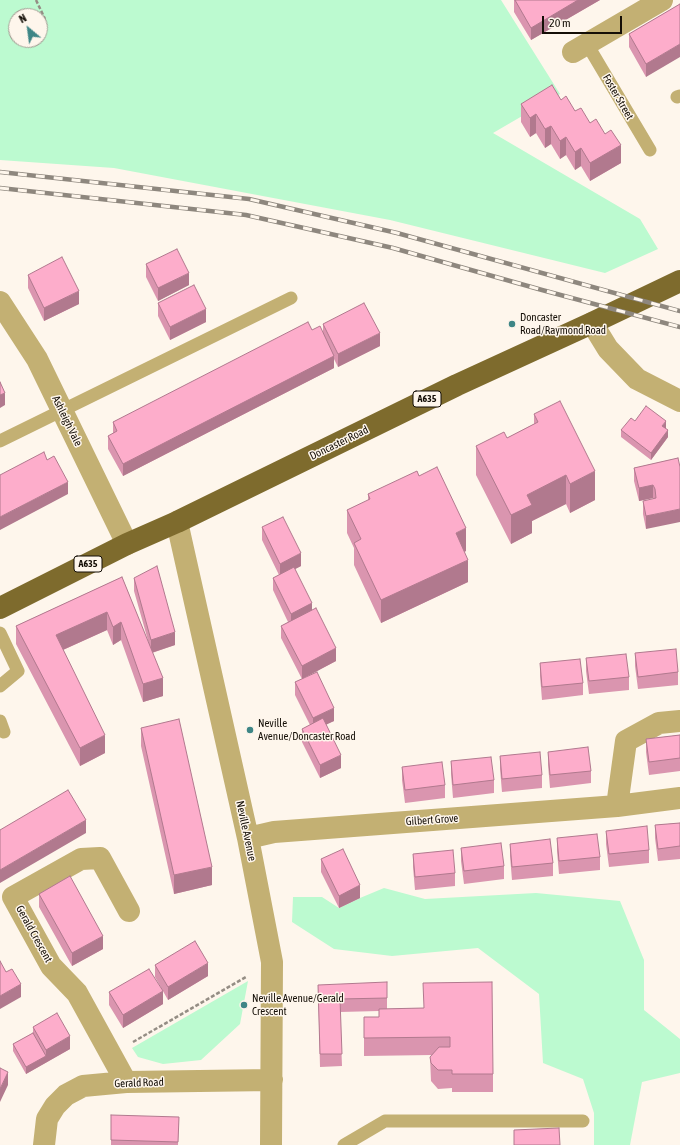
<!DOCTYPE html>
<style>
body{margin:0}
#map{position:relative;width:680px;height:1145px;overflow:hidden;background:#fef6ec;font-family:"Asap Condensed",sans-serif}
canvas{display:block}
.north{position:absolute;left:8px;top:8px;width:40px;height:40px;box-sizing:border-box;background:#fef6ec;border:1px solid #a09990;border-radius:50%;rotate:331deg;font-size:11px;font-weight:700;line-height:16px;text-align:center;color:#140e06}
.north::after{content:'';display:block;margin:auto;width:14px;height:18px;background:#3e8686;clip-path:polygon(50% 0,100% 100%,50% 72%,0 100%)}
.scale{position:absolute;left:542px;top:16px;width:80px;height:18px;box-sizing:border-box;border:2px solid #140e06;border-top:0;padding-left:5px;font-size:12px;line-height:14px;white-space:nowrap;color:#140e06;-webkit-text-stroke:3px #fef6ec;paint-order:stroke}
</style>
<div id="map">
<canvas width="680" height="1145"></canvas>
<div class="north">N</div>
<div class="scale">20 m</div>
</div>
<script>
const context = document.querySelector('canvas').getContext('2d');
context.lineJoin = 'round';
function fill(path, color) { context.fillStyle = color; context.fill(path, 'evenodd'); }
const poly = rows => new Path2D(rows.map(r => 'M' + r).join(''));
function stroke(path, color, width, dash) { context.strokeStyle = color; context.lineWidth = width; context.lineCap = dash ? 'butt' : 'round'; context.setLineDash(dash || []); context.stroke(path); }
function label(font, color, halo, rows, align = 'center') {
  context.font = font + ' "Asap Condensed",sans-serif'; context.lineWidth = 3; context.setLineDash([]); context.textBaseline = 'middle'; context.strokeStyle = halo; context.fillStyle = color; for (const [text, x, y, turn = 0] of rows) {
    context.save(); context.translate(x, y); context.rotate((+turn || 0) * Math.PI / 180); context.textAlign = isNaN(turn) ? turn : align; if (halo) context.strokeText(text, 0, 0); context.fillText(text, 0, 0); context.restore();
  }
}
const green = poly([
 [0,0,501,0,560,94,493,133,640,219,658,249,605,273,390,220,114,168,0,160],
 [16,16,40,16,40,40,16,40],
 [384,888,425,899,536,893,620,901,644,960,644,1010,680,1039,680,1073,642,1082,630,1145,594,1145,594,1113,583,1079,543,1063,539,994,478,948,392,956,334,949,292,922,293,897,322,897,339,908,360,898],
 [248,981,240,1024,201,1060,163,1064,138,1057,132,1048]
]);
const path = poly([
 [36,0,45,19],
 [133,1042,246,977]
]);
const service = poly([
 [587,44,650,150],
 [677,97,680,96],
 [0,441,291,298],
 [0,633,18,671,0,686],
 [0,721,4,732],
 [344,1145,385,1121,583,1121]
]);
const minor = poly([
 [573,52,662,0],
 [0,302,37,359,127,544],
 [592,323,608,349,637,379,680,401],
 [177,522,248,838,272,962,271,1145],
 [617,806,626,741,659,723,680,721],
 [248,838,274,832,617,806,680,798],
 [126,1082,77,993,51,966,13,897,81,859,100,858,129,911],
 [44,1145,47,1119,55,1106,66,1095,83,1086,126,1082,272,1080]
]);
const trunk = poly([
 [0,608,127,544,177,522,457,385,592,323,680,281]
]);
const rail = poly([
 [0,172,249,199,397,233,680,311],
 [0,188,246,215,393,248,542,290,680,327]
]);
const wall = poly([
 [514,0,600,0,531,40,514,12],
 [680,4,646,77,629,47,629,34],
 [561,100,590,123,621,163,590,181,581,166,575,170,566,155,560,159,551,144,545,148,536,133,530,137,521,122,521,104],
 [146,264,189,285,158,301,146,277],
 [28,275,79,304,44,321,28,288],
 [158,303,206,322,170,340,158,316],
 [323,324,380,346,338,367,334,359,334,368,123,476,108,449,108,436,113,434,113,422,312,330,323,333],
 [534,414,595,500,570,513,566,504,532,521,532,533,511,544,476,475,476,446,507,438,534,424],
 [635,421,666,428,665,428,668,437,651,460,621,437,621,430],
 [678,458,646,529,643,514,643,501,654,499,653,498,639,501,634,481,634,468],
 [419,476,466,551,464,552,468,582,381,623,354,565,354,548,347,533,347,510,368,501,368,494],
 [262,527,301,566,295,569,312,610,336,661,304,678,334,721,326,724,341,768,320,778,302,742,302,729,310,725,295,695,295,682,302,679,281,638,281,626,288,622,273,590,273,578,279,575,262,540],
 [122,577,149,644,134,591,134,578,175,645,152,653,163,696,143,702,121,640,113,645,107,630,63,650,105,753,80,766,16,644,16,626],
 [635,653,678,672,678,685,638,689,635,666],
 [586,658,629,677,629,690,589,694,586,671],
 [540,663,583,683,583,695,542,700,540,676],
 [141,728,212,885,174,894,141,746],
 [680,735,680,771,649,775,646,752,646,739],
 [548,752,591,771,591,783,550,788,548,765],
 [500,756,542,775,542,788,502,792,500,769],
 [451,761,494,780,494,793,453,798,451,774],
 [402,767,445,785,445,798,405,803,402,780],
 [680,823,680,859,658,861,655,838,655,825],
 [606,831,649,850,649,863,609,867,606,844],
 [557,838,600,857,600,870,559,874,557,851],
 [510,844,553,863,553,876,512,880,510,856],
 [461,848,504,866,504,879,464,884,461,861],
 [413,854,455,873,455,886,415,890,413,867],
 [321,859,360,898,339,908,321,872],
 [39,894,103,949,72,966,39,907],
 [155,965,208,976,168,1000,155,977],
 [318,985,387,998,387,1009,423,1008,493,1074,493,1092,452,1092,452,1088,438,1089,431,1081,430,1057,432,1055,364,1056,364,1017,379,1017,379,1011,340,1012,342,1066,320,1067],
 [109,992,163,1004,123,1028,109,1005],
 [33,1027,70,1049,26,1074,13,1051,13,1044,33,1033],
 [179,1117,178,1145,111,1145,111,1140]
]);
const shadedWall = poly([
 [578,0,600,0,531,40,531,28],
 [680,44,680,57,646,77,646,64],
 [536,114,536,133,530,137,530,118],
 [551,126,551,144,545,148,545,129],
 [566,137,566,155,560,159,560,141],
 [621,145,621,163,590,181,590,163],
 [581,148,581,166,575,170,575,152],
 [189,273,189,285,158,301,158,288],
 [79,291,79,304,44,321,44,308],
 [206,309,206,322,170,340,170,327],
 [380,333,380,346,338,367,338,354],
 [334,356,334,368,123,476,123,464],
 [5,393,5,405,0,408,0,395],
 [666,421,666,428,662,432,662,426],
 [668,430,668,437,651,460,651,453],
 [595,471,595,500,570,513,570,484],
 [566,475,566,504,532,521,532,533,511,544,511,515,527,495],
 [68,482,68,494,0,530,0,517],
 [653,485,653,498,639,501,639,488],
 [680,509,680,522,646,529,646,516],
 [466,528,466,551,456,556,456,533],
 [301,553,301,566,280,577,280,564],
 [468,560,468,582,381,623,381,600],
 [312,603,312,616,291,626,291,614],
 [107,612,107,630,56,653,56,635],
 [121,622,121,640,113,645,113,627],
 [175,632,175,645,151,653,151,640],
 [336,648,336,661,302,679,302,666],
 [163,678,163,696,143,702,143,684],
 [334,708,334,721,313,731,313,718],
 [105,735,105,753,80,766,80,748],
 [341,755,341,768,320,778,320,765],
 [86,820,86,833,0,883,0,870],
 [212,867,212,885,174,894,174,875],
 [360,885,360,898,339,908,339,896],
 [103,936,103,949,72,966,72,953],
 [208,963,208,976,168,1000,168,987],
 [21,984,21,997,0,1009,0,996],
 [163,991,163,1004,123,1028,123,1015],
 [70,1036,70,1049,26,1074,26,1067,46,1056,46,1050],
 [8,1072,8,1085,0,1102,0,1089]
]);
const building = poly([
 [515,0,578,0,531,28,515,0],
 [680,4,680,44,646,64,629,34,680,4],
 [552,85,561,100,566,96,575,111,581,108,590,123,596,119,605,134,611,130,621,145,590,163,581,148,575,152,566,137,560,141,551,126,545,129,536,114,530,118,521,104,552,85],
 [177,249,189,273,158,288,146,264,177,249],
 [62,257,79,291,44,308,28,275,62,257],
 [194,285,206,309,170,327,158,303,194,285],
 [364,303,380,333,338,354,323,324,364,303],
 [308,322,312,330,320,326,334,356,123,464,108,436,117,431,113,422,308,322],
 [0,382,5,393,0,395,0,382],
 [560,401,595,471,570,484,566,475,527,495,532,505,511,515,476,446,504,432,507,438,538,422,534,414,560,401],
 [646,406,666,421,662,426,668,430,651,453,621,430,631,418,635,421,646,406],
 [44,452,47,460,54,456,68,482,0,517,0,475,44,452],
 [678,458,680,467,680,509,646,516,643,501,656,498,655,489,653,485,639,488,634,468,678,458],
 [437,467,466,528,456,533,468,560,381,600,354,543,361,539,347,510,370,499,368,494,417,471,419,476,437,467],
 [283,517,301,553,280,564,262,527,283,517],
 [157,566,175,632,151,640,134,578,157,566],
 [294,567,312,603,291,614,273,578,294,567],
 [122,577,163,678,143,684,121,622,113,627,107,612,56,635,105,735,80,748,16,626,122,577],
 [316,608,336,648,302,666,281,626,316,608],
 [676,649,678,672,638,677,635,653,676,649],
 [626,654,629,677,589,681,586,658,626,654],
 [580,659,583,683,542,687,540,663,580,659],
 [317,672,334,708,313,718,295,682,317,672],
 [323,718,341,755,320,765,302,729,323,718],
 [179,719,212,867,174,875,141,728,179,719],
 [680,735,680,758,649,762,646,739,680,735],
 [588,747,591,771,550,775,548,752,588,747],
 [540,752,542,775,502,779,500,756,540,752],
 [491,757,494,780,453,785,451,761,491,757],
 [442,762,445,785,405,790,402,767,442,762],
 [68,790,86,820,0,870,0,830,68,790],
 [680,823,680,846,658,849,655,825,680,823],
 [647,826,649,850,609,854,606,831,647,826],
 [597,834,600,857,559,861,557,838,597,834],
 [550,839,553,863,512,867,510,844,550,839],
 [501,843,504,866,464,871,461,848,501,843],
 [343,849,360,885,339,896,321,859,343,849],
 [453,850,455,873,415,877,413,854,453,850],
 [70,876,103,936,72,953,39,894,70,876],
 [195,941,208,963,168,987,155,965,195,941],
 [0,961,6,972,12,969,21,984,0,996,0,961],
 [149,969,163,991,123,1015,109,992,149,969],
 [387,982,387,998,340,999,342,1054,320,1054,318,985,387,982],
 [492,982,493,1074,452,1074,452,1070,438,1070,431,1063,430,1057,439,1047,450,1047,450,1037,364,1038,364,1017,379,1017,379,1009,424,1008,423,983,492,982],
 [57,1013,70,1036,46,1050,33,1027,57,1013],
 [33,1033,46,1056,26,1067,13,1044,33,1033],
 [0,1068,8,1072,0,1089,0,1068],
 [111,1115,179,1117,178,1142,111,1140,111,1115],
 [559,1128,560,1145,514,1145,514,1130,559,1128]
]);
const markers = [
 [512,324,4,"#3e8686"],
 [250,730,4,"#3e8686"],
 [244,1005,4,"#3e8686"]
];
const shields = [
 [427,399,28],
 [88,564,28]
];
const shieldNames = [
 ["A635",427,399],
 ["A635",88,564]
];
const streetNames = [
 ["Foster Street",618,97,60],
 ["Ashleigh Vale",67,421,64],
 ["Doncaster Road",339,443,-26],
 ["Gilbert Grove",432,820,-4],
 ["Neville Avenue",246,831,78],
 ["Gerald Crescent",34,934,61],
 ["Gerald Road",139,1083,-2]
];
const poiNames = [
 ["Doncaster",520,318],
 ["Road/Raymond Road",520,331],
 ["Neville",258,724],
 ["Avenue/Doncaster Road",258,737],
 ["Neville Avenue/Gerald",252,999],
 ["Crescent",252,1012]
];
fill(green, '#bcfad0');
stroke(path, '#948d84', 2.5, [4, 2]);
stroke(service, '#c3b073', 13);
stroke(minor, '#c3b073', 22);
stroke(trunk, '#7e6b2d', 22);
stroke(rail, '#8e877e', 4.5);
stroke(rail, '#fef6ec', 3, [9]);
fill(wall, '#da95af');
fill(shadedWall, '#b1798e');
fill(building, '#fdadcb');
stroke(building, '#b1798e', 1);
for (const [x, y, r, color] of markers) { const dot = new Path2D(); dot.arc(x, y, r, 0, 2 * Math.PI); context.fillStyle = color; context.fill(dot); stroke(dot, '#fef6ec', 1.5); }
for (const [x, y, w] of shields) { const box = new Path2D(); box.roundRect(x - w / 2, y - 8, w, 16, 3); context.fillStyle = '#fef6ec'; context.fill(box); stroke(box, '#140e06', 1); }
label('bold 10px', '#140e06', null, shieldNames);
label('11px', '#140e06', '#fef6ec', streetNames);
label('11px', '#140e06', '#fef6ec', poiNames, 'left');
</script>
